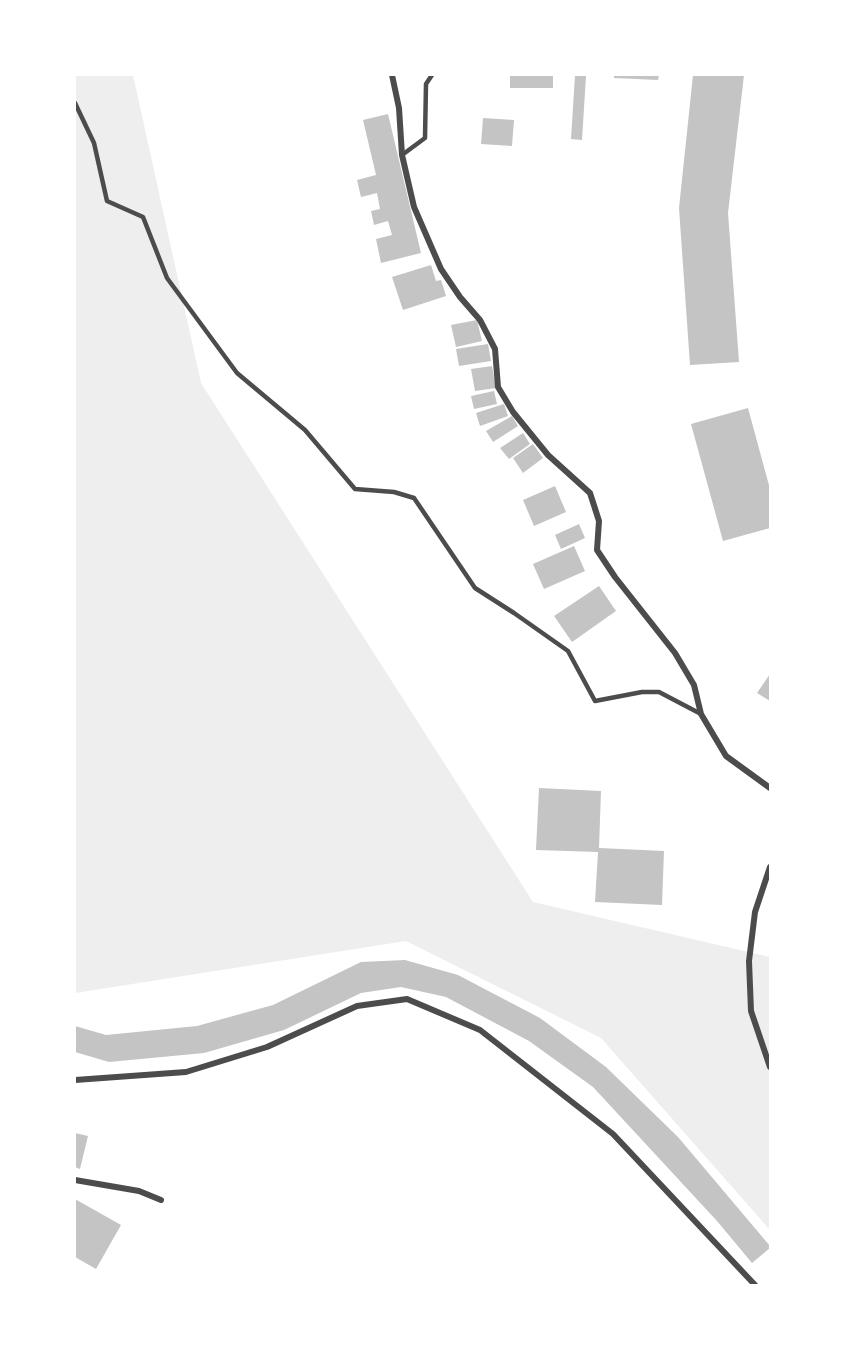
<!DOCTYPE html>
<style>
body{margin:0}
#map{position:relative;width:845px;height:1360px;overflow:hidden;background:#fff;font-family:Mulish,sans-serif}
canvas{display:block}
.frame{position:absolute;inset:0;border:76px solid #fff;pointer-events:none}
</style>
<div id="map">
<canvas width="845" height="1360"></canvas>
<div class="frame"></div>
</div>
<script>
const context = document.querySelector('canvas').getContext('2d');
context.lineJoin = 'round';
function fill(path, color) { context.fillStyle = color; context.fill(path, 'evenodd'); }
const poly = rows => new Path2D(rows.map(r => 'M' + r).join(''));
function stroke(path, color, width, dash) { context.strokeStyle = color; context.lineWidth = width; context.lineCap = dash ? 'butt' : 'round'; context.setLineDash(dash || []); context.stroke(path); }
const green = poly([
 [75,75,133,75,201,383,533,902,770,957,770,1230,601,1038,406,941,75,993]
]);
const building = poly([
 [510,75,553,75,553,88,510,88],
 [575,75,586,76,582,140,571,139],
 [614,75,659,75,658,80,614,78],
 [693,75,744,75,728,213,739,362,690,365,679,208],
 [388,114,421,253,381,263,376,239,392,235,388,221,374,225,371,211,380,209,377,193,361,197,357,180,376,175,363,120],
 [483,118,514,120,512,146,481,144],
 [431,265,436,281,441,280,446,296,403,310,392,277],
 [477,320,482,341,456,347,451,325],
 [488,344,491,361,459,366,456,349],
 [492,366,496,388,475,391,471,369],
 [494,391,497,404,474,409,471,396],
 [504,404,508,416,480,426,476,413],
 [748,408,770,489,770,528,723,541,691,424],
 [512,416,518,426,493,442,486,431],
 [523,433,530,444,509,459,500,448],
 [533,444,543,458,523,473,513,458],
 [555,486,566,512,534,526,523,500],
 [579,524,585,538,561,549,555,535],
 [574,546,585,571,544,589,533,564],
 [599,586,616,611,572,642,554,616],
 [770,674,770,701,757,693],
 [539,788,601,791,599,848,664,851,662,905,595,902,598,852,536,850],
 [405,960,458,975,540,1018,606,1067,678,1137,770,1246,770,1248,752,1263,717,1221,593,1087,529,1041,446,997,401,987,361,993,284,1030,204,1053,109,1062,75,1052,75,1026,106,1035,197,1026,273,1005,361,962],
 [75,1133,88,1136,80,1169,75,1167],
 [75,1199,121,1225,96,1269,75,1257]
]);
const service = poly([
 [75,103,94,143,107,201,143,217,167,278,237,373,305,430,355,489,394,492,414,498,475,588,514,613,568,651,595,701,642,692,659,692,701,714],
 [402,155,425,138,426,84,432,75]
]);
const minor = poly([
 [392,75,399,108,402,155,414,207,441,269,460,297,480,320,495,349,498,387,513,412,548,455,590,493,599,521,597,550,615,577,675,653,694,685,701,714,726,756,770,788],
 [770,867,755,912,749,961,751,1011,770,1067],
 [75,1080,186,1072,267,1047,357,1006,407,999,480,1030,613,1134,755,1285],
 [75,1180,139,1191,161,1200]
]);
fill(green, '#eee');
fill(building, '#c4c4c4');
stroke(service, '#4c4c4c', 4.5);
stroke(minor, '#4c4c4c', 6);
</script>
